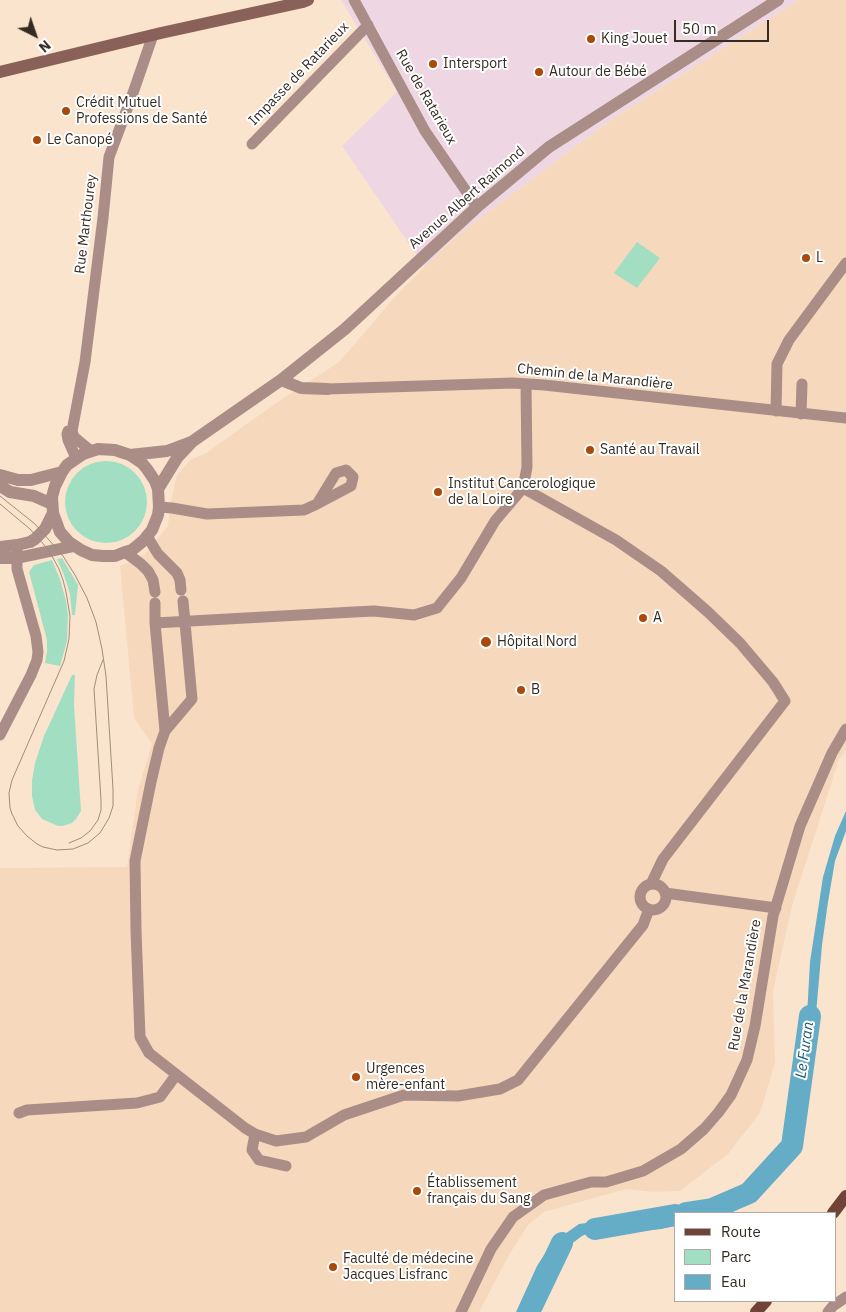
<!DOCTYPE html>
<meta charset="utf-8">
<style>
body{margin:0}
#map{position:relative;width:846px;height:1312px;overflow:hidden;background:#fbe4ce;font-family:"IBM Plex Sans",sans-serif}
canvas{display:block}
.legend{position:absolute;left:674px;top:1212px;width:162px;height:90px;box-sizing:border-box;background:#fff;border:1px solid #aeaaa7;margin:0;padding:6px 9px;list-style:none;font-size:15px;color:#342b22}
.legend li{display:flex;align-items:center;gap:10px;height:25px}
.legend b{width:25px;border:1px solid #aeaaa7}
.north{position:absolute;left:10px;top:10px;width:50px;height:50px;-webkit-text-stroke:4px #fff;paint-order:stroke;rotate:139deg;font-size:14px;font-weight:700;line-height:20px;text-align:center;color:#342b22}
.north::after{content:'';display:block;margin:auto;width:18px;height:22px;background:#342b22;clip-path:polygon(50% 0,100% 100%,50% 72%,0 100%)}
.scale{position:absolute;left:674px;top:20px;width:95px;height:22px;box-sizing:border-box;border:2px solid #342b22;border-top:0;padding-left:6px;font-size:15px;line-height:18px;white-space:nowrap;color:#342b22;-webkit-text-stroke:4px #fff;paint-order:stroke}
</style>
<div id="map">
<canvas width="846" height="1312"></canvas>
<ul class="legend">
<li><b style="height:6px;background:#714238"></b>Route</li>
<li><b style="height:14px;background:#a2dfc2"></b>Parc</li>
<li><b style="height:14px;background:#65acc6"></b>Eau</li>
</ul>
<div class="north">N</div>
<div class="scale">50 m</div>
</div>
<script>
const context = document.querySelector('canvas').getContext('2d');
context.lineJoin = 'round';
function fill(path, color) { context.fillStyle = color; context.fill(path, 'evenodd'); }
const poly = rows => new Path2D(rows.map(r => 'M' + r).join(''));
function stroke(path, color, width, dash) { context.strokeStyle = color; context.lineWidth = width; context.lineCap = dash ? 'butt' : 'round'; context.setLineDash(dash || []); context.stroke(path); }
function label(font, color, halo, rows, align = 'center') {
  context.font = font + ' "IBM Plex Sans",sans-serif'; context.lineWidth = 4; context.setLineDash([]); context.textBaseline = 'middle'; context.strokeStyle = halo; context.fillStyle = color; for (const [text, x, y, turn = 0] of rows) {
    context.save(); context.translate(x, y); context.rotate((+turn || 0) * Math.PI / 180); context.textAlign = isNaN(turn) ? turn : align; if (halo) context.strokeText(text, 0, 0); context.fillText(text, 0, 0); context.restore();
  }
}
const commercial = poly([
 [341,0,799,0,611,120,454,238,425,267,342,146,397,92]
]);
const built = poly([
 [799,0,846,0,846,751,840,758,834,775,792,906,773,991,775,1063,760,1113,728,1154,680,1191,653,1192,626,1189,544,1212,528,1225,509,1255,479,1312,0,1312,0,868,127,867,138,790,152,744,134,718,120,566,144,555,168,526,170,505,177,475,190,460,206,453,279,401,339,362,401,290,454,238,611,120]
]);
const green = poly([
 [637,242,660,258,637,288,614,273],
 '65 502a41 41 0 1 1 82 0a41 41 0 1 1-82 0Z',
 [62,558,78,585,75,615,72,615,70,594,64,575,57,559],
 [52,560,60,579,66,601,68,615,67,641,60,666,45,663,47,651,47,640,29,572,34,565],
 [72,675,75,675,74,705,81,811,76,819,72,823,63,826,58,826,42,819,35,810,32,796,32,780,35,763,44,736]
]);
const water = poly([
 [846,811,846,831,835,861,828,902,822,945,813,1048,812,1080,801,1134,796,1150,786,1167,769,1185,749,1199,724,1205,713,1213,688,1213,704,1209,738,1190,765,1178,776,1165,784,1153,797,1117,799,1107,804,1070,810,962,823,877,835,836],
 [675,1217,675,1226,661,1229,629,1232,600,1228,582,1236,566,1248,554,1262,536,1294,531,1312,516,1312,537,1266,546,1252,562,1236,579,1224,609,1220,632,1225,641,1224]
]);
const river = poly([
 [686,1213,712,1209,749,1193,792,1146,810,1016],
 [595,1229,675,1215],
 [529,1312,562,1243]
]);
const minor = poly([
 [354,0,425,131,477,207],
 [252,144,368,25],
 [327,389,513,383,544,385,846,418],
 [776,411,777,364,789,340,846,263],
 [801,414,802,384],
 [68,431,67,434,68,440,76,458],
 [91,451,74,437,72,431,85,362,103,218,109,157,133,93,153,35],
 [523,488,616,540,661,571,708,612,740,643,773,682,785,701,663,859,651,884],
 [159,507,172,508,207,514,304,510,317,504,351,486,353,477,346,470,336,473,317,504],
 [147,536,158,554,177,573,180,580,181,590],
 [125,552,141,564,148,571,153,580,155,592],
 [155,603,155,623,165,731,192,699,183,601],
 [155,623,354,612,374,611,414,615,437,608,461,578,495,521,523,488,527,467,526,384],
 [165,731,159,748,151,782,135,861,136,931,140,1037,149,1053,245,1128,255,1134,276,1141,306,1137,344,1115,404,1095,458,1096,500,1089,518,1080,643,925,649,909],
 [0,735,31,675,37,660,38,652,36,636,17,569,17,550],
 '640 897a13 13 0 1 1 26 0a13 13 0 1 1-26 0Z',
 [665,893,776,908],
 [19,1113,27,1110,137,1103,160,1097,176,1075],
 [255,1134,252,1150,259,1160,286,1166],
 [461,1312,491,1249,513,1217,544,1195,591,1182,606,1182,643,1171,681,1149,704,1129,718,1113,731,1095,747,1060,755,1026,773,916,800,826,832,753,846,729],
 [828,1312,833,1306,846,1297]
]);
const tertiary = poly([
 [281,380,301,388,327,389],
 [130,455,142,463,147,469,155,481,158,489,159,507,158,515,152,530,143,541,132,550,125,552,115,556,103,556,92,555,81,550,69,542,60,532,53,513,52,497,55,486,62,472,67,465,83,454,98,449,115,450,130,455,167,451,191,442],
 [0,475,18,480,31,480,62,472],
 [0,486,10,492,34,496,52,504],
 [158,489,177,458,193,441,281,380,345,329,477,207,549,147,778,0],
 [0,547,17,545,30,542,35,539,45,529,53,513],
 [0,558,17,558,74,546]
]);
const secondary = poly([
 [0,72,161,33,303,2,308,0]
]);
const primary = poly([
 [833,1213,846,1196],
 [756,1312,766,1301]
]);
const tram = poly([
 [0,496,35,524,63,556,75,575,87,598,96,622,102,649,106,676,113,789,113,806,109,818,100,833,88,843,73,849,57,850,43,847,37,844,27,836,18,826,12,814,10,808,9,793,12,780,64,661,69,639,70,616,66,592,63,580,59,569,53,558,46,547,30,529,0,504],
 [69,843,81,838,90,831,98,820,101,810,101,800,94,689,97,675,103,660]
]);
const markers = [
 [591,39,5,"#aa4908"],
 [433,64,5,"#aa4908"],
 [539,72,5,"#aa4908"],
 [66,111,5,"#aa4908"],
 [37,140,5,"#aa4908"],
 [806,258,5,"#aa4908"],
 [590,450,5,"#aa4908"],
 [438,492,5,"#aa4908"],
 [643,618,5,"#aa4908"],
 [486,642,6,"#aa4908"],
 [521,690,5,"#aa4908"],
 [356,1077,5,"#aa4908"],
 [417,1191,5,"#aa4908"],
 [333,1267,5,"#aa4908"]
];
const poiNames = [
 ["King Jouet",601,39],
 ["Intersport",443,64],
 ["Autour de Bébé",549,72],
 ["Crédit Mutuel",76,103],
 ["Professions de Santé",76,119],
 ["Le Canopé",47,140],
 ["L",816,258],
 ["Santé au Travail",600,450],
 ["Institut Cancerologique",448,484],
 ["de la Loire",448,500],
 ["A",653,618],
 ["Hôpital Nord",497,642],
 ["B",531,690],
 ["Urgences",366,1069],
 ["mère-enfant",366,1085],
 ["Établissement",427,1183],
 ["français du Sang",427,1199],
 ["Faculté de médecine",343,1259],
 ["Jacques Lisfranc",343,1275]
];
const streetNames = [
 ["Impasse de Ratarieux",299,74,-46],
 ["Rue de Ratarieux",426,97,60],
 ["Avenue Albert Raimond",467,198,-41],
 ["Rue Marthourey",86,224,-83],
 ["Chemin de la Marandière",595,377,6],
 ["Rue de la Marandière",745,985,-80]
];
const waterNames = [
 ["Le Furan",805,1050,-82]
];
fill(commercial, '#eed7e3');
fill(built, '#f6d9bd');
fill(green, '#a2dfc2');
fill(water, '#65acc6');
stroke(river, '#65acc6', 22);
stroke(minor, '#aa8d86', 11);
stroke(tertiary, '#aa8d86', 12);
stroke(secondary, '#896158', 12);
stroke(primary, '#714238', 12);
stroke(tram, '#9d8d7d', 1);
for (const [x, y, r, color] of markers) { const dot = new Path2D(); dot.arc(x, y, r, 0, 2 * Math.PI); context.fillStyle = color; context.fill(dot); stroke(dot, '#fff', 2); }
label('14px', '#342b22', '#fff', poiNames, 'left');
label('14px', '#342b22', '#fff', streetNames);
label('italic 15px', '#1f596c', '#fff', waterNames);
</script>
